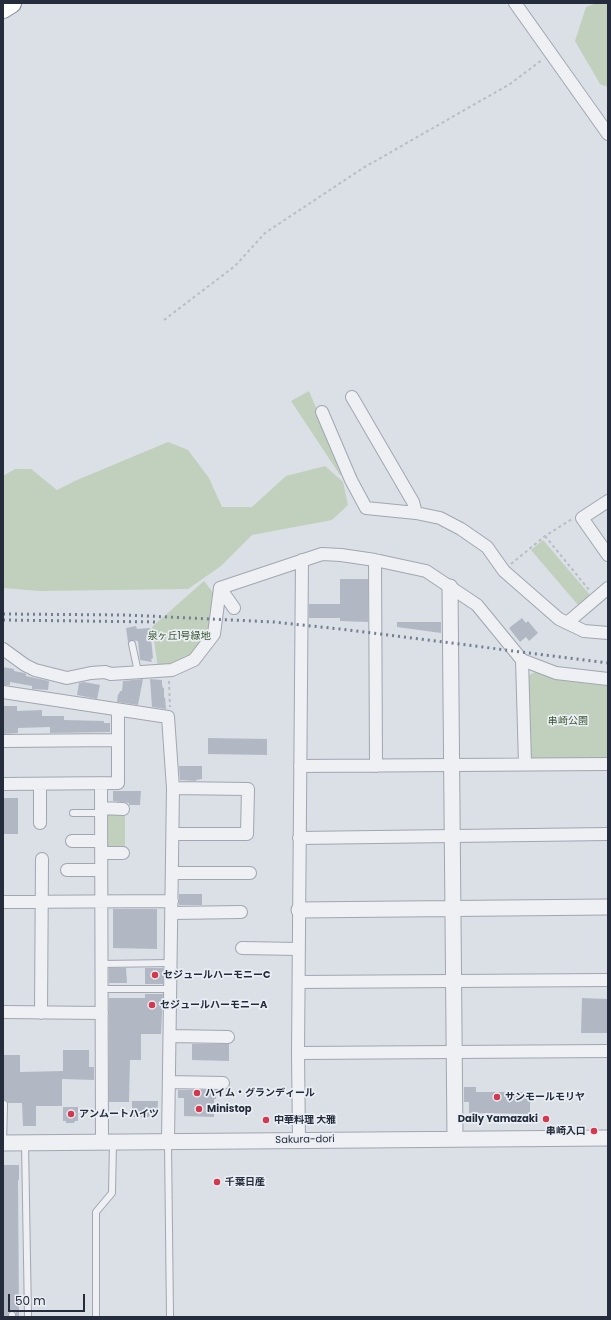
<!DOCTYPE html>
<meta charset="utf-8">
<style>
body{margin:0}
#map{position:relative;width:611px;height:1320px;overflow:hidden;background:#dbdfe6;font-family:Poppins,sans-serif}
canvas{display:block}
.frame{position:absolute;inset:0;border:4px solid #252d3c;pointer-events:none}
.scale{position:absolute;left:8px;top:1294px;width:77px;height:18px;box-sizing:border-box;border:2px solid #252d3c;border-top:0;padding-left:5px;font-size:12px;line-height:14px;white-space:nowrap;color:#252d3c;-webkit-text-stroke:3px #eaeef4;paint-order:stroke}
</style>
<div id="map">
<canvas width="611" height="1320"></canvas>
<div class="frame"></div>
<div class="scale">50 m</div>
</div>
<script>
const context = document.querySelector('canvas').getContext('2d');
context.lineJoin = 'round';
function fill(path, color) { context.fillStyle = color; context.fill(path, 'evenodd'); }
const poly = rows => new Path2D(rows.map(r => 'M' + r).join(''));
function stroke(path, color, width, dash) { context.strokeStyle = color; context.lineWidth = width; context.lineCap = dash ? 'butt' : 'round'; context.setLineDash(dash || []); context.stroke(path); }
function label(font, color, halo, rows, align = 'center') {
  context.font = font + ' Poppins,"Noto Sans JP",sans-serif'; context.lineWidth = 3.5; context.setLineDash([]); context.textBaseline = 'middle'; context.strokeStyle = halo; context.fillStyle = color; for (const [text, x, y, turn = 0] of rows) {
    context.save(); context.translate(x, y); context.rotate((+turn || 0) * Math.PI / 180); context.textAlign = isNaN(turn) ? turn : align; if (halo) context.strokeText(text, 0, 0); context.fillText(text, 0, 0); context.restore();
  }
}
const green = poly([
 [597,3,608,3,608,87,600,84,575,41,586,7],
 [309,391,344,475,340,475,291,401],
 [168,442,188,450,209,478,222,507,252,507,286,476,325,466,343,482,348,505,332,520,252,535,221,566,188,589,40,591,3,588,3,476,15,469,31,469,57,490,77,480],
 [543,540,590,595,578,605,531,550],
 [204,581,215,595,209,635,192,658,158,668,152,627],
 [535,672,558,680,608,686,608,759,534,760,529,755,528,676],
 [125,812,125,849,106,849,105,814]
]);
const building = poly([
 [340,579,368,579,368,622,340,621,340,618,309,618,309,604,340,604],
 [522,618,526,623,528,621,538,633,529,641,526,637,520,642,509,628],
 [397,622,441,622,441,633,397,627],
 [136,626,137,629,150,628,153,658,151,659,152,662,140,660,138,641,131,640,128,642,126,628],
 [3,667,14,669,14,671,24,673,26,674,26,676,49,681,48,690,32,689,32,686,10,682,10,685,3,685],
 [143,679,138,705,117,702,118,694,119,694,120,691,122,691,123,681],
 [150,679,162,680,162,685,163,688,164,688,164,698,165,697,166,709,152,707],
 [84,682,100,685,97,699,77,695,79,683],
 [3,706,17,706,17,711,42,710,42,716,64,716,64,720,104,721,104,723,110,723,110,732,50,733,50,727,18,728,18,733,3,734],
 [208,738,267,739,267,755,208,754],
 [179,766,202,766,202,779,196,780,196,781,180,780],
 [113,791,141,791,140,805,129,805,129,803,113,801],
 [3,798,18,798,18,834,3,834],
 [179,894,202,894,202,905,179,905],
 [113,909,157,909,157,949,113,948],
 [109,968,126,968,127,983,109,983],
 [145,968,163,968,163,984,145,984],
 [145,994,163,994,161,1034,141,1034,141,1060,130,1060,129,1102,109,1102,109,998,145,998],
 [582,998,608,999,607,1033,581,1033],
 [192,1044,229,1044,229,1061,192,1060],
 [63,1050,89,1050,89,1067,94,1067,94,1080,62,1079,62,1106,36,1106,36,1126,23,1126,22,1103,8,1103,6,1100,3,1100,3,1055,20,1055,20,1072,63,1071],
 [464,1087,476,1087,476,1092,530,1092,530,1114,469,1113,469,1102,464,1102],
 [178,1090,216,1090,216,1099,214,1099,214,1117,184,1116,184,1098,178,1098],
 [132,1101,158,1101,157,1117,132,1117],
 [63,1107,78,1107,78,1121,75,1121,74,1123,66,1123,66,1121,63,1121],
 [3,1165,19,1165,19,1180,18,1180,19,1317,16,1317,16,1312,12,1311,8,1312,8,1317,3,1317]
]);
const path = poly([
 [164,320,235,266,265,233,363,168,510,84,542,60],
 [545,536,590,591],
 [511,564,545,536,572,519],
 [169,681,170,707]
]);
const service = poly([
 [132,644,138,672],
 [73,813,101,813],
 [102,964,171,963],
 [102,989,171,989],
 [3,1143,4,1104],
 [25,1143,28,1317],
 [168,1143,170,1317],
 [12,1315,12,1317],
 [96,1317,96,1212,112,1193,113,1142]
]);
const minor = poly([
 [515,3,608,134],
 [352,397,413,502,416,513],
 [322,412,351,480,366,508,416,513,440,518,461,529,487,547,504,571,559,619,584,631,608,633],
 [608,501,582,518,608,555],
 [375,560,376,766],
 [220,588,234,608],
 [567,623,608,588],
 [3,649,25,665,35,670,67,678,91,673,105,672,111,674,172,670,194,660,214,634,220,588,322,554,341,555,375,560,426,571,477,605,522,660,556,673,608,679],
 [522,660,525,764],
 [3,692,168,717,173,788,168,1141],
 [3,741,118,740],
 [300,766,608,764],
 [101,783,102,1142],
 [3,784,118,783,118,710],
 [101,808,123,809],
 [40,823,40,784],
 [173,834,247,834,248,789,173,788],
 [299,838,608,834],
 [72,841,101,841],
 [101,853,123,853],
 [67,870,101,870],
 [172,873,250,873],
 [3,902,172,901],
 [172,913,241,912],
 [242,948,299,949],
 [299,982,608,980],
 [3,1012,102,1013],
 [41,1013,42,859],
 [170,1036,228,1037],
 [298,1053,608,1051],
 [169,1082,223,1083],
 [299,1141,298,1053,302,560]
]);
const tertiary = poly([
 [450,587,455,1139],
 [299,910,608,907],
 [3,1143,608,1138]
]);
const trunk = poly([
 [3,8,11,3]
]);
const rail = poly([
 [3,614,126,615,274,622,349,630,608,663],
 [3,620,159,622]
]);
const markers = [
 [155,975,4,"#d3384f"],
 [152,1005,4,"#d3384f"],
 [197,1093,4,"#d3384f"],
 [497,1097,4,"#d3384f"],
 [199,1109,4,"#d3384f"],
 [71,1114,4,"#d3384f"],
 [546,1119,4,"#d3384f"],
 [266,1120,4,"#d3384f"],
 [594,1131,4,"#d3384f"],
 [217,1182,4,"#d3384f"]
];
const parkNames = [
 ["泉ヶ丘1号緑地",179,636],
 ["串崎公園",568,721]
];
const poiNames = [
 ["セジュールハーモニーC",163,975],
 ["セジュールハーモニーA",160,1005],
 ["ハイム・グランディール",205,1093],
 ["サンモールモリヤ",505,1097],
 ["Ministop",207,1109],
 ["アンムートハイツ",79,1114],
 ["Daily Yamazaki",538,1119,"right"],
 ["中華料理 大雅",274,1120],
 ["串崎入口",586,1131,"right"],
 ["千葉日産",225,1182]
];
const streetNames = [
 ["Sakura-dori",305,1140,-1]
];
fill(green, '#c1d0bc');
fill(building, '#b2b8c3');
stroke(service, '#a1a6b0', 8);
stroke(minor, '#a1a6b0', 14);
stroke(tertiary, '#a1a6b0', 17);
stroke(trunk, '#828c9d', 22);
stroke(path, '#babdc4', 2, [3, 3]);
stroke(service, '#eef0f4', 6);
stroke(minor, '#eef0f4', 12);
stroke(tertiary, '#eef0f4', 15);
stroke(trunk, '#fff', 20);
stroke(rail, '#747e90', 3, [2, 4]);
for (const [x, y, r, color] of markers) { const dot = new Path2D(); dot.arc(x, y, r, 0, 2 * Math.PI); context.fillStyle = color; context.fill(dot); stroke(dot, '#eaeef4', 1.5); }
label('10px', '#395931', '#eaeef4', parkNames);
label('bold 10px', '#252d3c', '#eaeef4', poiNames, 'left');
label('10px', '#252d3c', '#eaeef4', streetNames);
</script>
